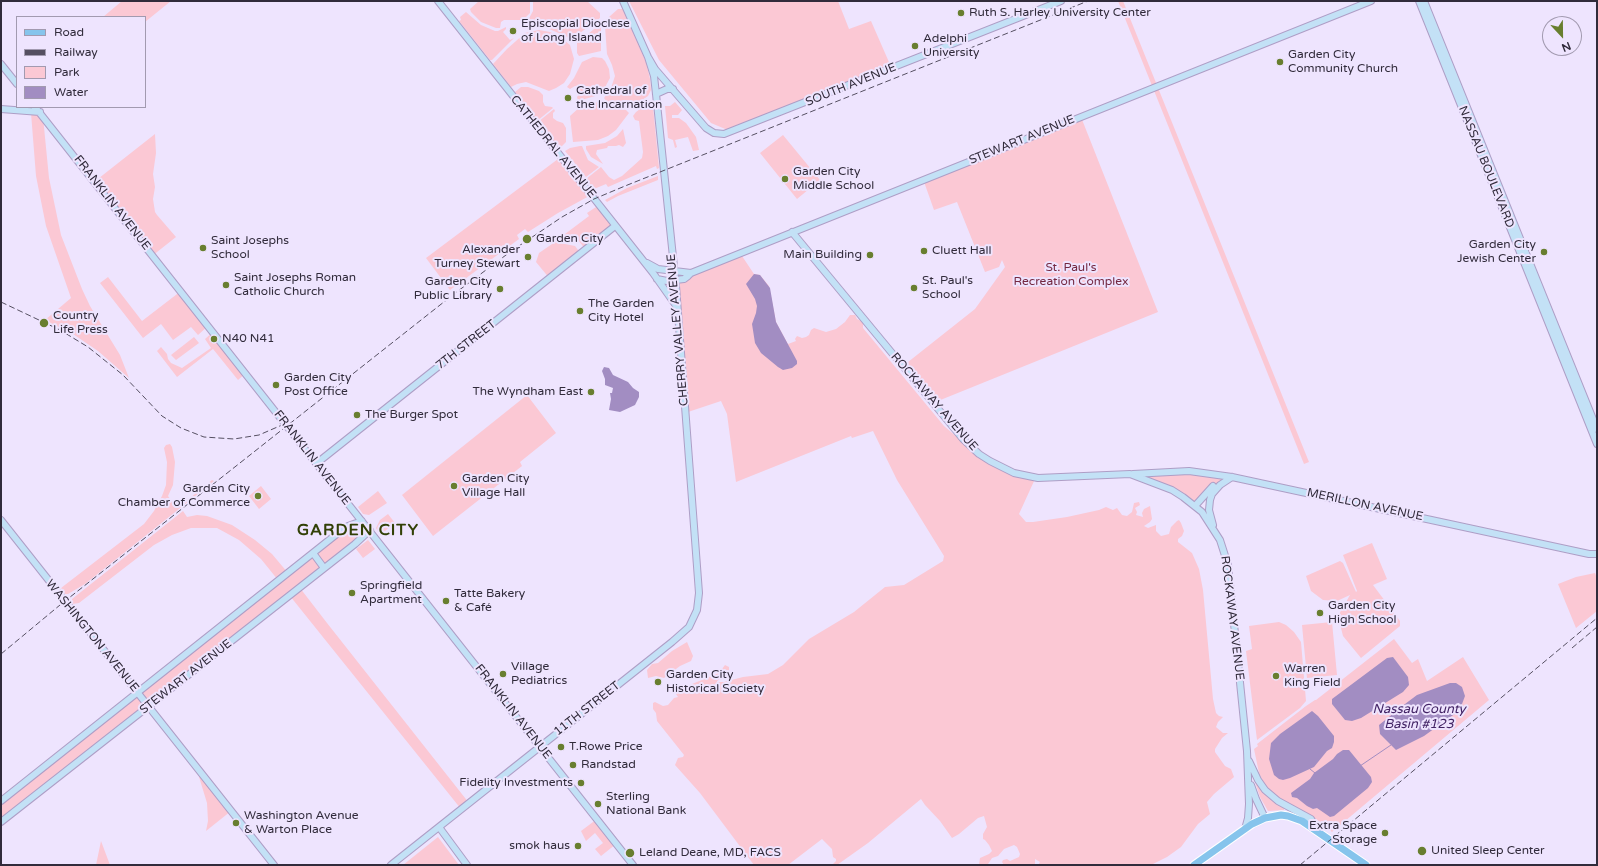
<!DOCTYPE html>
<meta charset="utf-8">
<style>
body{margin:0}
#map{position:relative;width:1598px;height:866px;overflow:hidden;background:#eee4fe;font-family:"Varela Round",sans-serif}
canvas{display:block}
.frame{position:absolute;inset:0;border:2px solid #312b3b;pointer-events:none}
.legend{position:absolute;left:16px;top:16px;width:130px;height:92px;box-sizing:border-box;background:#eee4fe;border:1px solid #a29ab0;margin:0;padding:5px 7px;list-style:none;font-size:12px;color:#312b3b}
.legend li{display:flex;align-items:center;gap:8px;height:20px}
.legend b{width:20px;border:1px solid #a29ab0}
.north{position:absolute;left:1542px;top:16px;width:40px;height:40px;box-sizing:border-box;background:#eee4fe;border:1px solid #a29ab0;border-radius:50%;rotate:158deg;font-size:11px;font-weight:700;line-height:16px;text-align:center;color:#312b3b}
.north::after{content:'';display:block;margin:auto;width:14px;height:18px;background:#687e2f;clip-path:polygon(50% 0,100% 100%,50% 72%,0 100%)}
</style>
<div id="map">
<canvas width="1598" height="866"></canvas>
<div class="frame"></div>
<ul class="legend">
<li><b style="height:5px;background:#86c4ec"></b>Road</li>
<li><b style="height:5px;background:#554f61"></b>Railway</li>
<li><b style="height:11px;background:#fbc8d4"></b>Park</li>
<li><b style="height:11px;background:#a28dc2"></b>Water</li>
</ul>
<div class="north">N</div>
</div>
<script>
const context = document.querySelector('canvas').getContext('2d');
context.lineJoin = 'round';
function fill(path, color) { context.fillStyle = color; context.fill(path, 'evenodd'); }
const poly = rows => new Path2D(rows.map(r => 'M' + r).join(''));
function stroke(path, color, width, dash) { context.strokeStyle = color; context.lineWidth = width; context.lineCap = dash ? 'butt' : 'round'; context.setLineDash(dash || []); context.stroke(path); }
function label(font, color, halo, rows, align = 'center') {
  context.font = font + ' "Varela Round",sans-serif'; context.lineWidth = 4; context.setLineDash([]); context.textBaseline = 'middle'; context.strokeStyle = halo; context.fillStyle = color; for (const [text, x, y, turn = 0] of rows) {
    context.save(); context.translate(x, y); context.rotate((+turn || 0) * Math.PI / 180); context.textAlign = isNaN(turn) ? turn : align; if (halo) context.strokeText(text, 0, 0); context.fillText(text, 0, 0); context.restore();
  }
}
const green = poly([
 [122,1,171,1,145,22,145,17,103,17],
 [479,1,530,1,530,13,523,20,504,20,501,22,500,28,496,28,481,22,471,12,470,9],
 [533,1,587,1,600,13,600,18,572,39,547,28,534,28,526,29,526,24,533,11],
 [629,1,838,1,849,29,871,21,892,69,730,131,711,123,659,60],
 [1118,1,1123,1,1309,462,1304,464],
 [618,9,622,9,623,10,646,62,650,79,651,90,648,96,635,105,630,106,613,104,607,102,604,98,611,88,615,76,612,65,607,54,605,26,609,17],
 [466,12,481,25,495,31,498,31,506,27,506,29,503,32,510,40,514,38,492,60,490,60,459,21,461,20,460,17],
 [599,25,601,28,601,51,579,56,577,53,577,43],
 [539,30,550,32,559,36,570,45,574,59,570,74,564,83,556,88,549,91,526,82,517,84,511,87,493,64,507,49,525,33],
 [593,57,602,58,605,61,609,69,610,78,603,91,595,96,578,101,577,97,581,92,579,87,575,86,570,89,567,87,574,78,582,62],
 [521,87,528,87,539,91,543,95,543,102,545,106,552,107,553,108,537,121,515,92],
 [594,102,626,110,629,113,616,130,608,136,598,140,573,142,570,116,581,106],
 [675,102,682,110,678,115,672,115,672,118,679,118,686,123,696,137,699,150,693,151,688,137,675,140,677,147,675,148,673,140,668,138,665,106,670,106],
 [648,103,650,103,653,107,659,168,657,169,656,166,608,187,606,184,594,189,586,179,601,167,609,177,614,180,622,176,642,158,643,152,639,121,635,120,633,116,636,112],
 [36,109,43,117,49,178,61,235,82,289,90,306,120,355,129,378,98,351,73,334,45,320,71,298,46,226,36,176,31,113],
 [554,109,555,111,553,113,553,118,557,121,563,123,566,128,566,142,561,147,559,144,557,146,538,122],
 [1081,117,1158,312,933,403,903,366,975,309,1005,267,1002,260,999,267,985,272,957,202,934,210,923,179],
 [623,129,626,143,623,147,619,145,616,146,608,146,607,148,597,150,596,154,603,164,591,157,586,149,586,146,605,143,617,136],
 [155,134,156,153,153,174,155,187,153,199,155,212,157,215,176,237,152,256,94,182],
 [783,135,820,180,797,199,760,153],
 [580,146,582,146,588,160,599,167,586,177,565,151,570,148],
 [562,156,591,195,558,213,528,232,525,229,517,235,519,239,450,290,426,258],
 [658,176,658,180,618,196,607,202,605,200,627,188],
 [599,205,616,227,586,250,578,240,561,237,589,216,587,213],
 [555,242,575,246,581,254,550,279,536,262,539,253],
 [740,253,754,274,760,275,769,286,776,322,788,344,796,341,795,339,797,336,802,338,806,337,809,335,811,330,814,328,826,332,836,329,845,322,850,315,855,315,857,319,863,322,863,328,944,426,972,450,994,465,1035,479,1019,514,1026,522,1033,522,1067,517,1099,510,1106,507,1113,510,1117,508,1122,515,1127,516,1132,512,1134,503,1139,502,1140,505,1135,508,1137,512,1136,515,1143,517,1142,513,1144,509,1150,506,1152,519,1150,522,1144,526,1148,528,1156,525,1156,531,1161,536,1169,534,1171,527,1177,521,1179,520,1181,523,1184,531,1182,536,1178,539,1178,542,1192,553,1199,569,1203,590,1213,699,1216,713,1219,716,1223,717,1218,722,1216,727,1223,733,1228,733,1222,738,1215,749,1215,752,1225,766,1231,769,1234,777,1214,794,1207,802,1210,814,1198,824,1181,847,1167,857,1151,865,1038,865,1040,862,1035,859,1035,865,1004,865,1002,862,1003,860,1007,859,1010,861,1019,857,1020,854,1017,847,1014,845,1004,849,998,856,992,858,988,864,979,865,980,858,989,854,992,851,989,845,985,840,983,839,983,834,987,827,984,816,978,818,959,834,952,838,940,821,925,805,921,799,868,843,837,865,832,865,836,861,836,859,833,857,832,849,822,839,788,865,754,865,700,793,675,765,678,758,683,757,684,755,657,721,656,713,653,709,653,703,655,702,663,706,668,705,674,698,678,697,676,694,677,692,687,689,692,684,719,673,725,665,729,667,729,671,725,676,717,681,717,682,724,682,743,677,768,674,783,665,809,639,854,612,885,587,904,585,943,561,944,556,897,480,873,431,852,438,851,436,736,482,727,414,721,401,685,413,675,280],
 [108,277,142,321,181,291,208,326,198,335,191,327,173,340,161,324,143,338,100,283],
 [213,332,246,373,238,380,213,349,177,377,157,351,161,347,167,354,168,359,171,363,182,368,211,348,205,339],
 [194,337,199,343,176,360,171,355],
 [527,395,556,433,520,462,522,466,433,536,402,495],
 [170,444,172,447,175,462,173,485,168,496,175,506,179,507,212,480,214,481,85,584,68,594,65,594,61,588,144,524,154,511,162,496,166,485,167,462,164,448,166,445],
 [1191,473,1225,479,1211,486,1195,504,1139,475],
 [261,486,271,499,259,509,249,496],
 [378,491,387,503,369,515,363,514,358,507],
 [183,511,187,517,197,515,207,516,232,525,255,540,272,554,288,573,337,534,361,522,366,531,300,588,327,623,469,803,461,809,290,596,1,822,1,799,278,580,261,559,239,540,217,528,191,528,172,535,154,545,79,603,72,604,72,599],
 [388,514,395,523,380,535,376,528,380,520],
 [368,540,375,549,363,558,356,549],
 [1372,543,1387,579,1373,585,1400,621,1400,626,1361,658,1343,636,1338,616,1350,595,1337,601,1323,600,1311,591,1306,576,1340,561,1343,563,1356,592,1357,591,1343,555],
 [1595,573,1597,578,1597,611,1576,628,1558,584,1576,577],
 [1279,622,1286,625,1294,632,1301,642,1306,701,1300,708,1257,740,1246,651,1252,649,1249,626],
 [1332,622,1337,675,1307,678,1302,625],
 [1394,639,1412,663,1418,659,1427,681,1463,657,1489,700,1332,832,1322,823,1298,808,1275,796,1265,785,1259,773,1254,749,1258,746,1257,744,1306,706,1315,700,1316,700],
 [687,642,693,656,691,661,680,666,664,678,656,676,648,678,647,670,652,664,658,663,672,651],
 [196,767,231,811,206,831,208,821,207,803],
 [1257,781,1264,792,1274,802,1284,808,1284,810,1268,811,1260,797,1255,782],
 [597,819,616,844,601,856,595,849,603,843,595,833,586,841,581,831],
 [438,837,459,865,403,865],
 [101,841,110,865,96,865]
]);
const water = poly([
 [754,274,760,275,770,288,776,322,797,361,797,364,792,368,783,370,778,367,761,353,755,343,752,324,756,313,757,306,755,299,746,284],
 [604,367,609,368,613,375,628,382,633,388,639,392,639,397,635,405,620,412,609,410,611,399,610,393,612,393,613,388,605,385,605,379,602,371],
 [1393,657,1408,677,1409,685,1403,692,1361,718,1352,721,1345,720,1332,704,1332,699,1387,658],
 [1450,683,1456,683,1462,687,1465,696,1462,704,1456,713,1424,736,1396,750,1380,734,1379,725,1405,704,1417,695],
 [1312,711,1318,716,1334,736,1334,742,1332,748,1327,751,1314,767,1290,778,1283,780,1279,779,1274,775,1269,759,1271,743,1280,734],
 [1343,750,1349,750,1371,777,1372,782,1368,788,1334,816,1330,817,1317,808,1313,809,1307,806,1297,798,1292,797,1291,793,1310,779,1314,773,1333,759,1337,754]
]);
const stream = poly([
 [1360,766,1391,745],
 [1310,769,1315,773]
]);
const secondary = poly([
 [438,1,653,273,677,307],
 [623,1,648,57,655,69,706,128,714,133,724,134,1061,1],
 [1419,1,1597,444],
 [1424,1,1597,429],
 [1,64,17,84],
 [656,94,667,89,673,89],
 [35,107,633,865],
 [1,109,40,112],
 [792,232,963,439,979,454,990,461,1014,473,1038,478,1130,474,1172,490,1183,497,1202,512,1220,540,1228,565,1247,751,1249,804,1248,818,1245,829],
 [647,263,658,269,691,273],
 [657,279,667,281,684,279,688,276,691,273,1371,1],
 [317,463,615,226],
 [1133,474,1189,471,1232,477,1589,554,1597,554],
 [1195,506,1213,486],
 [1,520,274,865],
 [1213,525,1209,510,1210,500,1212,494,1220,485,1232,477],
 [313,553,324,568],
 [1249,761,1258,780,1265,790,1278,801,1311,819,1318,831],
 [1251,785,1256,799,1265,818],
 [1,801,338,533,348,526,362,521],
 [1,822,355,544,370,530],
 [439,827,467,865],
 [391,865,672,642,689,627,697,610,699,593,676,286,656,94,654,76,648,57]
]);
const primary = poly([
 [1194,865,1252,824,1265,818,1281,815,1288,816,1302,821,1366,865]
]);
const rail = poly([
 [1,302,60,330,88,347,123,375,162,416,181,428,204,437,234,439,259,435,282,425],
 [1572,648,1597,627],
 [1,654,60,605,454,294,510,252,562,217,594,199,625,186,1088,1],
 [1300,865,1597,618]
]);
const markers = [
 [961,13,4,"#687e2f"],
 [513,31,4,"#687e2f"],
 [915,46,4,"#687e2f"],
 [1280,62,4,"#687e2f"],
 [568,98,4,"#687e2f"],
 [785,179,4,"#687e2f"],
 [527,239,5,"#687e2f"],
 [203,248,4,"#687e2f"],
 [924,251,4,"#687e2f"],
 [1544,252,4,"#687e2f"],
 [870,255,4,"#687e2f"],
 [528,257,4,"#687e2f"],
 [226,285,4,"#687e2f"],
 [914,288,4,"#687e2f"],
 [500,289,4,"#687e2f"],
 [580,311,4,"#687e2f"],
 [44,323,5,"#687e2f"],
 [214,339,4,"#687e2f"],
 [276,385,4,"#687e2f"],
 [591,392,4,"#687e2f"],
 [357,415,4,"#687e2f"],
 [454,486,4,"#687e2f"],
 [258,496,4,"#687e2f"],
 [352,593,4,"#687e2f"],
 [446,601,4,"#687e2f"],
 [1320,613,4,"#687e2f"],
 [503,674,4,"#687e2f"],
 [1276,676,4,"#687e2f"],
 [658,682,4,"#687e2f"],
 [561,747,4,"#687e2f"],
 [573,765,4,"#687e2f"],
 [581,783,4,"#687e2f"],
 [598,804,4,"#687e2f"],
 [236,823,4,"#687e2f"],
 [1385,833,4,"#687e2f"],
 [578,846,4,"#687e2f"],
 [1422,851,5,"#687e2f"],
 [630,853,5,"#687e2f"]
];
const poiNames = [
 ["Ruth S. Harley University Center",969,13],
 ["Episcopial Dioclese",521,24],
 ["of Long Island",521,38],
 ["Adelphi",923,39],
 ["University",923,53],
 ["Garden City",1288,55],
 ["Community Church",1288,69],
 ["Cathedral of",576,91],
 ["the Incarnation",576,105],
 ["Garden City",793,172],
 ["Middle School",793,186],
 ["Garden City",536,239],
 ["Saint Josephs",211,241],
 ["School",211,255],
 ["Garden City",1536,245,"right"],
 ["Jewish Center",1536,259,"right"],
 ["Alexander",520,250,"right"],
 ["Turney Stewart",520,264,"right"],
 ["Cluett Hall",932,251],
 ["Main Building",862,255,"right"],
 ["Saint Josephs Roman",234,278],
 ["Catholic Church",234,292],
 ["St. Paul's",922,281],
 ["School",922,295],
 ["Garden City",492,282,"right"],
 ["Public Library",492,296,"right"],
 ["The Garden",588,304],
 ["City Hotel",588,318],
 ["Country",53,316],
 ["Life Press",53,330],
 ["N40 N41",222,339],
 ["Garden City",284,378],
 ["Post Office",284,392],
 ["The Wyndham East",583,392,"right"],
 ["The Burger Spot",365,415],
 ["Garden City",462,479],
 ["Village Hall",462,493],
 ["Garden City",250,489,"right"],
 ["Chamber of Commerce",250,503,"right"],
 ["Springfield",360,586],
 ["Apartment",360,600],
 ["Tatte Bakery",454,594],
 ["& Café",454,608],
 ["Garden City",1328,606],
 ["High School",1328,620],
 ["Village",511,667],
 ["Pediatrics",511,681],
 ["Warren",1284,669],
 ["King Field",1284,683],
 ["Garden City",666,675],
 ["Historical Society",666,689],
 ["T.Rowe Price",569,747],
 ["Randstad",581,765],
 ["Fidelity Investments",573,783,"right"],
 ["Sterling",606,797],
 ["National Bank",606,811],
 ["Washington Avenue",244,816],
 ["& Warton Place",244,830],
 ["Extra Space",1377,826,"right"],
 ["Storage",1377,840,"right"],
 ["smok haus",570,846,"right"],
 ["United Sleep Center",1431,851],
 ["Leland Deane, MD, FACS",639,853]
];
const streetNames = [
 ["SOUTH AVENUE",851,85,-22],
 ["STEWART AVENUE",1022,140,-22],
 ["CATHEDRAL AVENUE",553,147,51],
 ["NASSAU BOULEVARD",1486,167,68],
 ["FRANKLIN AVENUE",112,203,52],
 ["CHERRY VALLEY AVENUE",678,330,-95],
 ["7TH STREET",466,345,-38],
 ["ROCKAWAY AVENUE",934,402,49],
 ["FRANKLIN AVENUE",312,458,52],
 ["MERILLON AVENUE",1365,505,12],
 ["ROCKAWAY AVENUE",1232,618,83],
 ["WASHINGTON AVENUE",92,636,51],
 ["STEWART AVENUE",186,677,-38],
 ["11TH STREET",587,709,-38],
 ["FRANKLIN AVENUE",513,712,52]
];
const parkNames = [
 ["St. Paul's",1071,268],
 ["Recreation Complex",1071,282]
];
const waterNames = [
 ["Nassau County",1419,710],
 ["Basin #123",1419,725]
];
const districtNames = [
 ["GARDEN CITY",358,531]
];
fill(green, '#fbc8d4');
fill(water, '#a28dc2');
stroke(stream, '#a28dc2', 1);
stroke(secondary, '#ae9ec6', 8);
stroke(primary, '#fff', 9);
stroke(secondary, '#c3e1f6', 6);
stroke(primary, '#86c4ec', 7);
stroke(rail, '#554f61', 1, [6, 3]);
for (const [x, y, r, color] of markers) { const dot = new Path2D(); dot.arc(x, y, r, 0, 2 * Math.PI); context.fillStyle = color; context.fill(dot); stroke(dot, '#eee4fe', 1.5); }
label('12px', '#312b3b', '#eee4fe', poiNames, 'left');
label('12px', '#312b3b', '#eee4fe', streetNames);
label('12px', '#742841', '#eee4fe', parkNames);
label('italic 13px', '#432465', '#eee4fe', waterNames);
context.letterSpacing = '1px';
label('bold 16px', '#324006', '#eee4fe', districtNames);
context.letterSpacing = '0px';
</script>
